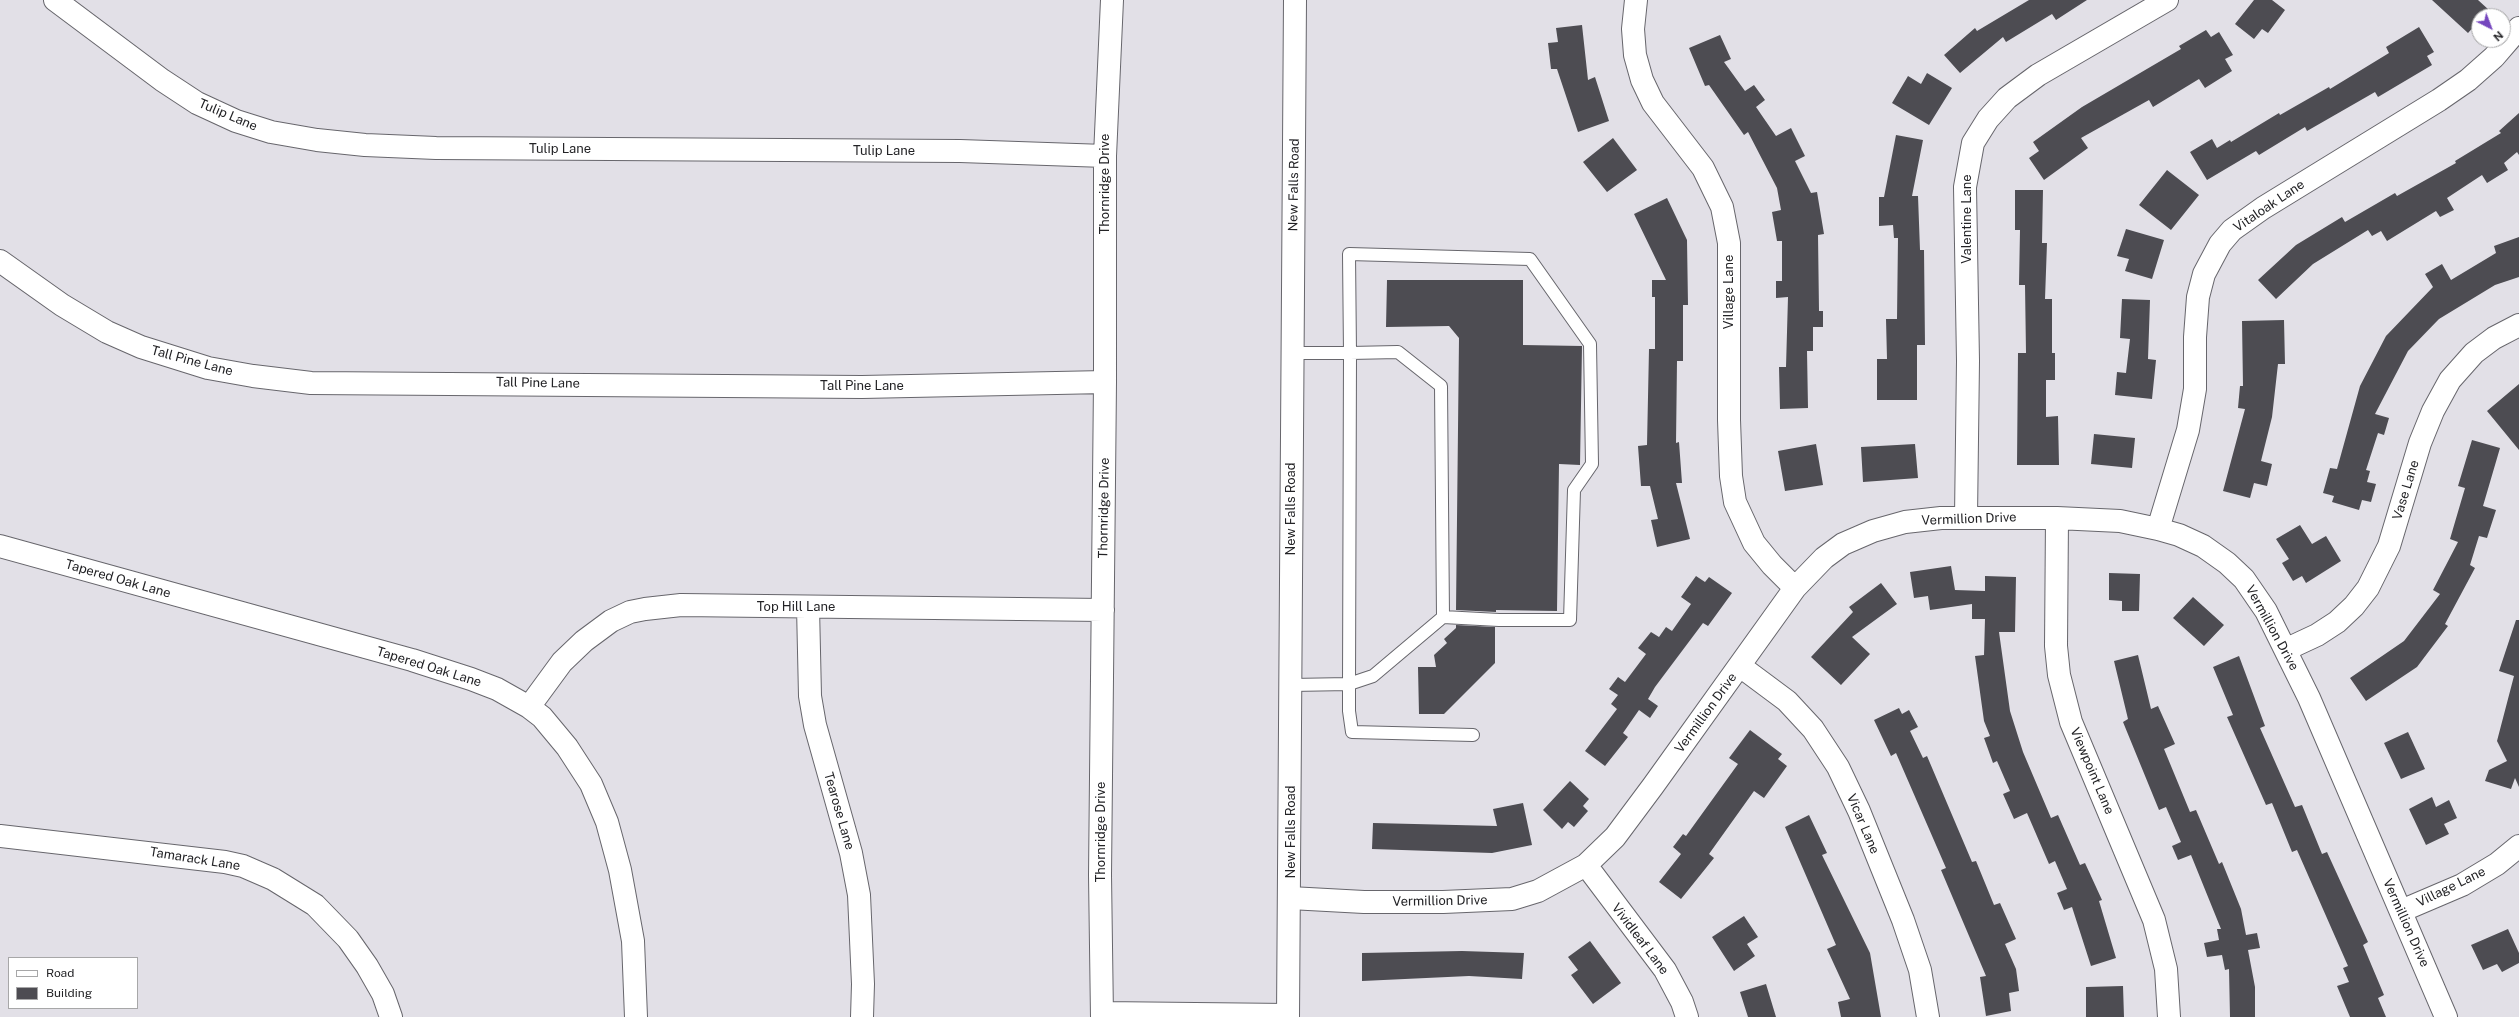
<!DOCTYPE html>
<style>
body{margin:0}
#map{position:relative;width:2519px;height:1017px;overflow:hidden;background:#e2e0e7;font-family:"Public Sans",sans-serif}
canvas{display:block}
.legend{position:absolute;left:8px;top:957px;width:130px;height:52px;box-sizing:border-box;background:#fff;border:1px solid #a7a7a8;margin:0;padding:5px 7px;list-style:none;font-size:12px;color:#232326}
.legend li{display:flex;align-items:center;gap:8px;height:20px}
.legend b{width:20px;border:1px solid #a7a7a8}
.north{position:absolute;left:2471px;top:8px;width:40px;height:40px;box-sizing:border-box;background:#fff;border:1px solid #a7a7a8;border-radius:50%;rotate:138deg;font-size:11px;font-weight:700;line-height:16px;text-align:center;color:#232326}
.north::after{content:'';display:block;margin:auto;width:14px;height:18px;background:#7546be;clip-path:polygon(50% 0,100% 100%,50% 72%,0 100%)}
</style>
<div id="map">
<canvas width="2519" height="1017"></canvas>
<ul class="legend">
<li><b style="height:5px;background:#fff"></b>Road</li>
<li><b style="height:11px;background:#4d4c52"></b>Building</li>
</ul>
<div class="north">N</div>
</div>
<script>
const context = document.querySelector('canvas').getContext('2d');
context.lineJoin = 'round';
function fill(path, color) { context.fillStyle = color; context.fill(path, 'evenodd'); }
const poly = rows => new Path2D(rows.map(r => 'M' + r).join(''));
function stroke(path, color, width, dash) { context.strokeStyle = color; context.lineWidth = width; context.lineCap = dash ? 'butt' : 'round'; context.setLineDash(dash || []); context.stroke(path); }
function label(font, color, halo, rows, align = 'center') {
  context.font = font + ' "Public Sans",sans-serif'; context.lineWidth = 4; context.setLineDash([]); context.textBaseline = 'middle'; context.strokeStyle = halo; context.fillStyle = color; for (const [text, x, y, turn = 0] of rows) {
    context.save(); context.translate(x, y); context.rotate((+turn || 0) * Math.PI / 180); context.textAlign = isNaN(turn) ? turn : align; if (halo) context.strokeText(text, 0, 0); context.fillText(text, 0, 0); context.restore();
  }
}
const building = poly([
 [2029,0,2087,0,2056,20,2052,14,2006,42,2003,37,1960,73,1944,55,1975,28,1977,31],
 [2254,0,2272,0,2285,10,2268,33,2262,29,2254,39,2235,24],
 [2432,0,2478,0,2489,10,2484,16,2479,16,2479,21,2468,33],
 [1582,25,1588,80,1595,77,1609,121,1578,132,1557,69,1551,69,1548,43,1558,42,1556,28],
 [2419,27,2434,52,2427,56,2432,65,2378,97,2375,92,2307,131,2305,127,2259,155,2256,151,2207,180,2190,152,2212,139,2217,148,2230,140,2231,142,2279,113,2280,115,2329,87,2330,89,2389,53,2386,47],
 [2206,30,2211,37,2219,32,2233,55,2225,59,2232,71,2205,88,2199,79,2153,107,2149,100,2081,138,2088,148,2044,180,2029,158,2039,151,2033,142,2082,107,2181,49,2179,46],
 [1720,35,1731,59,1724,62,1745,91,1754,85,1765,100,1756,107,1776,136,1791,128,1805,156,1795,161,1811,193,1817,192,1824,234,1818,235,1819,311,1823,311,1823,327,1813,327,1813,351,1807,351,1808,408,1780,409,1779,367,1786,367,1788,297,1776,298,1776,281,1782,281,1782,241,1777,241,1772,212,1781,210,1777,188,1748,132,1744,135,1709,85,1705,86,1689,48],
 [1927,73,1952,88,1929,125,1892,103,1908,76,1921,84],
 [2519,113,2519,155,2517,152,2504,163,2508,170,2487,183,2482,175,2447,198,2454,210,2440,217,2436,211,2387,241,2381,231,2372,236,2368,230,2313,264,2276,299,2258,280,2296,245,2342,217,2345,222,2395,193,2397,196,2456,163,2455,161,2501,133,2499,131],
 [1896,135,1923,140,1912,196,1918,196,1920,250,1924,250,1925,345,1917,345,1917,400,1877,400,1877,359,1887,359,1886,319,1897,319,1898,238,1894,238,1893,225,1879,226,1879,197,1884,197],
 [1613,138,1637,170,1607,192,1583,162],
 [2167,170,2199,195,2171,230,2139,205],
 [2015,190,2043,190,2042,243,2047,243,2045,299,2052,299,2052,353,2055,353,2055,380,2046,380,2046,417,2058,416,2059,465,2017,465,2018,353,2026,353,2025,285,2019,285,2020,230,2015,230],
 [1667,198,1687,240,1688,305,1683,305,1683,361,1677,361,1676,443,1679,442,1682,483,1676,483,1690,539,1657,547,1651,520,1658,519,1650,486,1641,486,1638,446,1647,445,1649,349,1655,349,1655,297,1652,297,1652,280,1666,280,1634,214],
 [2126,229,2164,240,2152,279,2125,271,2129,259,2117,256],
 [2519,237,2519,277,2495,285,2439,319,2408,351,2375,414,2389,418,2384,435,2378,433,2366,470,2370,471,2367,482,2376,484,2371,502,2362,500,2359,510,2332,502,2334,496,2323,493,2330,468,2337,469,2360,386,2386,336,2433,287,2425,274,2442,264,2451,280,2496,253,2494,246],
 [1387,280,1523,280,1523,345,1582,346,1580,465,1559,464,1557,611,1496,610,1496,612,1456,610,1459,338,1449,326,1386,327],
 [2122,299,2150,300,2148,359,2156,360,2152,399,2115,395,2117,372,2126,373,2130,339,2120,338],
 [2284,320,2285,364,2278,364,2272,417,2261,461,2272,464,2267,486,2254,483,2250,498,2223,491,2245,409,2238,408,2240,386,2243,386,2242,321],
 [2519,384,2519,450,2487,411],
 [2094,434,2135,438,2132,468,2091,464],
 [2472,440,2500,448,2483,506,2496,510,2487,538,2479,536,2470,565,2475,568,2445,624,2448,626,2417,667,2366,701,2350,678,2404,641,2440,594,2433,590,2458,542,2450,539,2465,488,2458,486],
 [1816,444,1823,485,1785,491,1778,451],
 [1915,444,1918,478,1863,482,1861,447],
 [2300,525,2312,544,2326,536,2341,561,2306,583,2302,576,2293,581,2282,563,2289,559,2276,539],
 [1951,566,1955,590,1985,591,1985,576,2016,577,2015,632,1999,632,2010,711,2023,752,2051,818,2058,815,2080,865,2085,863,2102,900,2099,901,2116,958,2091,966,2072,907,2064,910,2057,893,2067,889,2055,861,2049,864,2027,813,2014,819,2003,794,2010,791,1997,761,1993,763,1984,738,1990,736,1984,721,1975,656,1984,655,1985,619,1972,619,1972,604,1930,610,1928,596,1914,598,1910,572],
 [2109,573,2140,574,2139,611,2122,611,2122,601,2109,600],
 [1696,576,1705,582,1709,577,1732,593,1708,626,1703,623,1655,687,1648,699,1658,706,1650,718,1639,710,1623,733,1628,737,1605,766,1585,751,1617,709,1611,704,1618,695,1609,689,1618,677,1625,682,1646,654,1638,648,1651,632,1659,637,1666,627,1672,631,1691,604,1681,597],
 [1881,583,1897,604,1852,637,1870,654,1841,685,1811,657,1853,612,1849,607],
 [2193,597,2224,625,2204,646,2173,618],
 [2516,620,2519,620,2519,787,2515,778,2511,789,2485,781,2489,770,2507,761,2497,741,2514,676,2499,671],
 [1456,625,1495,627,1495,663,1444,714,1419,714,1418,667,1436,667,1434,655,1447,643,1444,639,1456,628],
 [2138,655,2151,709,2158,706,2175,744,2164,749,2190,812,2196,810,2219,864,2222,862,2241,909,2246,935,2257,933,2260,948,2248,950,2255,987,2255,1017,2230,1017,2229,969,2225,970,2222,955,2207,957,2204,943,2219,940,2217,929,2221,929,2191,855,2178,860,2172,846,2181,842,2166,807,2159,810,2123,722,2128,719,2114,661],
 [2239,656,2265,726,2260,728,2295,807,2302,805,2322,854,2327,852,2368,942,2363,945,2384,995,2378,998,2386,1017,2350,1017,2337,986,2349,982,2343,968,2348,966,2297,850,2292,852,2272,803,2266,805,2227,717,2233,715,2213,667],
 [1899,708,1902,714,1909,710,1918,727,1910,731,1923,758,1927,756,1972,862,1976,861,1994,905,2000,903,2016,939,2005,944,2016,969,2019,991,2009,993,2011,1011,1986,1016,1980,977,1986,976,1941,870,1946,868,1896,753,1891,756,1874,720],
 [1750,730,1782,754,1778,759,1787,766,1764,798,1754,791,1709,854,1714,858,1681,899,1659,882,1681,854,1673,847,1683,834,1686,836,1738,764,1729,758],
 [2408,732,2425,769,2401,779,2384,743],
 [1570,781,1589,799,1583,806,1588,811,1574,827,1568,822,1562,829,1543,810],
 [2432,797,2436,807,2449,800,2457,818,2444,824,2449,834,2426,845,2409,809],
 [1523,803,1532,845,1492,853,1372,849,1373,823,1497,826,1493,809],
 [1809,815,1827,853,1822,855,1870,953,1881,1017,1841,1017,1838,1002,1850,999,1827,949,1836,945,1785,827],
 [1744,916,1758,937,1747,944,1755,956,1734,971,1712,937],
 [2508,929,2519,953,2519,963,2502,972,2497,964,2483,970,2471,945],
 [1590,941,1621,983,1593,1004,1571,975,1578,970,1568,957],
 [1462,951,1524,953,1522,979,1469,976,1362,981,1362,953],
 [1766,984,1776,1017,1748,1017,1740,992],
 [2123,986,2124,1017,2086,1017,2086,987]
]);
const service = poly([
 [1291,353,1350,353,1349,684,1373,676,1443,617,1441,386,1398,352,1350,353,1349,254,1530,259,1590,344,1592,464,1574,490,1570,620,1499,620,1443,617],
 [1291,685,1349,684,1349,711,1352,732,1473,735]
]);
const minor = poly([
 [55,0,162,80,197,103,236,121,271,132,317,140,365,145,436,148,960,151,1105,156],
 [1636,0,1633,29,1635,55,1642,80,1653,103,1703,168,1722,207,1729,243,1729,420,1731,476,1735,502,1754,543,1772,565,1795,588],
 [0,261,62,305,107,332,141,347,208,368,253,376,311,383,862,387,1105,382],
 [1966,517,1968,361,1965,187,1973,143,1988,119,2007,98,2038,75,2167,0],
 [2057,518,2056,646,2059,675,2071,722,2154,920,2166,969,2169,1017],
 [2158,529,2188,430,2195,389,2195,337,2198,297,2204,274,2220,244,2232,230,2263,208,2439,100,2468,80,2494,57,2519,28],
 [0,546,412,660,471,679,497,689,529,707,542,717,567,747,591,784,607,822,620,870,633,941,636,1017],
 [808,607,810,696,815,725,851,853,859,895,863,984,862,1017],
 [2287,649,2317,635,2337,622,2354,606,2368,588,2389,546,2420,443,2433,411,2450,380,2474,353,2494,338,2519,325],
 [1740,666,1787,701,1813,729,1838,767,1859,811,1903,920,1920,970,1928,1017],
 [529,707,562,662,584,641,611,621,630,612,645,609,681,605,1103,610],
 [0,836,225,862,243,866,273,879,315,905,348,939,367,966,383,994,391,1017],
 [1586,865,1665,970,1682,1002,1687,1017],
 [1290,898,1364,902,1443,902,1512,899,1538,891,1586,865,1615,837,1653,786,1795,588,1824,558,1843,544,1873,531,1905,522,1941,518,2057,518,2120,521,2158,529,2179,535,2203,546,2227,563,2244,579,2266,611,2309,698,2446,1017],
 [2401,911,2462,885,2497,864,2519,846],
 [1102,1013,1288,1015],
 [1102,1017,1100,875,1105,382,1105,156,1112,0]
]);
const secondary = poly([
 [1288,1017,1295,0]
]);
const streetNames = [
 ["Tulip Lane",228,115,23],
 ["Tulip Lane",560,149],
 ["Tulip Lane",884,151],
 ["Thornridge Drive",1105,184,-90],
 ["New Falls Road",1294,185,-89],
 ["Vitaloak Lane",2269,206,-34],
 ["Valentine Lane",1967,219,-90],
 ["Village Lane",1729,292,-90],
 ["Tall Pine Lane",192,361,15],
 ["Tall Pine Lane",538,383,1],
 ["Tall Pine Lane",862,386],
 ["Vase Lane",2406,490,-73],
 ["Thornridge Drive",1104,508,-89],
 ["New Falls Road",1291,509,-90],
 ["Vermillion Drive",1969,519,-2],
 ["Tapered Oak Lane",118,579,16],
 ["Top Hill Lane",796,607],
 ["Vermillion Drive",2272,628,61],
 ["Tapered Oak Lane",429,667,17],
 ["Vermillion Drive",1706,713,-54],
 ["Viewpoint Lane",2092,771,67],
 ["Tearose Lane",839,811,74],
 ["Vicar Lane",1863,824,67],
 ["Thornridge Drive",1101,832,-90],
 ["New Falls Road",1291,832,-90],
 ["Tamarack Lane",195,859,9],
 ["Village Lane",2451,887,-26],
 ["Vermillion Drive",1440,901,-1],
 ["Vermillion Drive",2406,923,66],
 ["Vividleaf Lane",1640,939,53]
];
fill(building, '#4d4c52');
stroke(service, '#67666c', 14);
stroke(minor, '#67666c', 24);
stroke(secondary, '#67666c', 24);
stroke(service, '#fff', 12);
stroke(minor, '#fff', 22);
stroke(secondary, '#fff', 22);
label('13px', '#232326', '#fff', streetNames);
</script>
